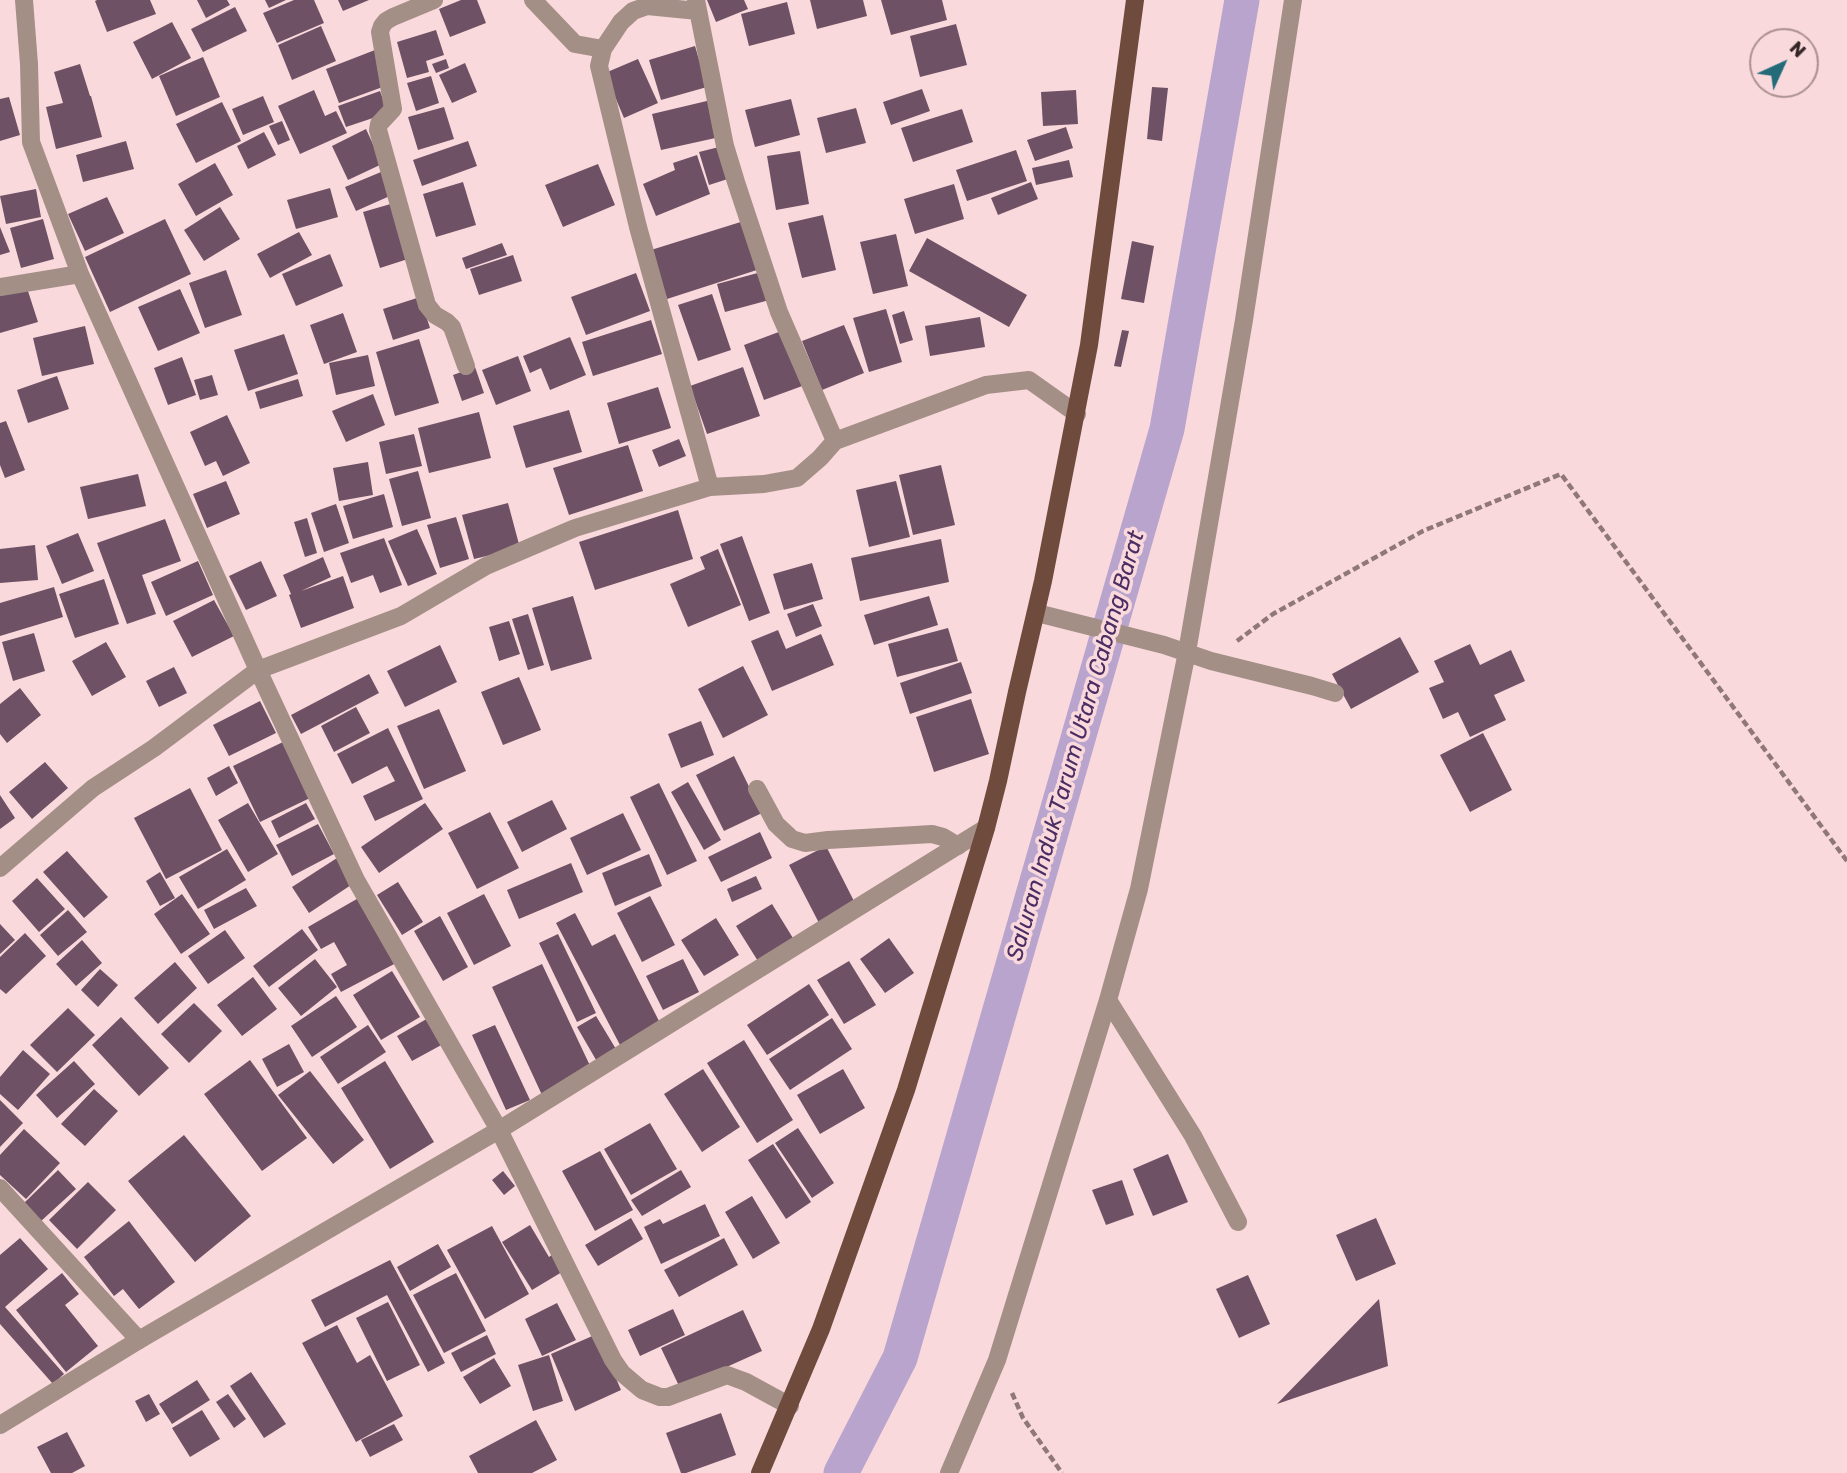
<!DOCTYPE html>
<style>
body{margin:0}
#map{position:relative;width:1847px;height:1473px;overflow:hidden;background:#fad9dc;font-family:Rubik,sans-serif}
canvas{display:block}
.north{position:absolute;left:1749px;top:28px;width:70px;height:70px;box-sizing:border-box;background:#fad9dc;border:2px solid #ab9193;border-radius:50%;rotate:45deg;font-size:19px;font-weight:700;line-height:28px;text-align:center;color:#342426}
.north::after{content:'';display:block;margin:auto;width:24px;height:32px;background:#236b78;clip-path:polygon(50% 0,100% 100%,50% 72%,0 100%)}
</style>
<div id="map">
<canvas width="1847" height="1473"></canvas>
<div class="north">N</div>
</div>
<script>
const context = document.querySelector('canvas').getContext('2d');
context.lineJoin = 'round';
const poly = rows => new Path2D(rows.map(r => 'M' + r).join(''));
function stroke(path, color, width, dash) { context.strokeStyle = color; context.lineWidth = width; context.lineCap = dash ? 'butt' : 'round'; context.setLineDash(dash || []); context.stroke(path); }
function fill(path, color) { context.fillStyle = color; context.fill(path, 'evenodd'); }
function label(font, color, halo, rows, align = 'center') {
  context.font = font + ' Rubik,sans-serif'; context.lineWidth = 7; context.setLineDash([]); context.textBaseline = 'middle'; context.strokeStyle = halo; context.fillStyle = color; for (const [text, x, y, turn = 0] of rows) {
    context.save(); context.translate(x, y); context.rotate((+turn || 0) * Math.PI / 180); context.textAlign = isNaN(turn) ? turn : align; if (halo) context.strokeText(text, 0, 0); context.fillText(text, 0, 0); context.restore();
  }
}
const canal = poly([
 [841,1473,900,1358,1167,429,1242,0]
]);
const building = poly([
 [97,0,150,0,156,14,107,32,95,1],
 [197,0,227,0,230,5,206,18],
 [265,0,286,0,269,8],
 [294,0,314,0,324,23,277,43,263,13],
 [338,0,369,0,343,11],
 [461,0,477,0,486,23,450,37,439,9],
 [707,0,744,0,748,9,716,22],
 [810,0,863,0,867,16,817,29],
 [881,0,942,0,947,20,891,35],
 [787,2,795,34,749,46,741,14],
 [235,7,247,31,203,52,191,29],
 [172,22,191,58,152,79,133,42],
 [956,24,967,65,920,77,910,36],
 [321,26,336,61,292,80,278,45],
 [436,30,444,55,426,61,429,72,407,78,397,42],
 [695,46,707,87,661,100,649,60],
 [375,50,388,85,339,103,326,69],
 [203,57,220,97,176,116,159,76],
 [446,59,449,68,436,73,432,64],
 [638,59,658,103,624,118,605,73],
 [465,63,477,92,452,103,439,75],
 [80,64,90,96,91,96,102,137,56,149,46,107,63,103,54,72],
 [431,76,439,103,416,111,407,83],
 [1152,87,1168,88,1162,141,1147,139],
 [922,89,930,111,891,125,883,102],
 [314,90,325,116,336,111,347,133,300,154,278,106],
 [1076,90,1078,124,1043,126,1041,92],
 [380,91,388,113,346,127,338,106],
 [263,96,274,122,243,135,232,109],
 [9,97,20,135,0,141,0,99],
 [791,99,800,135,755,147,745,110],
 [711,100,720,137,661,150,652,114],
 [222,102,241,141,196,163,176,124],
 [444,107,454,139,418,150,408,117],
 [856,108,866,143,826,153,817,118],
 [962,109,973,142,913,162,901,128],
 [282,121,290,140,278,145,269,126],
 [1066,127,1073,148,1035,161,1027,140],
 [366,129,382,164,348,180,332,146],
 [264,132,276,155,248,169,237,146],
 [126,141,134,169,83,182,76,155],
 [468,141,477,166,422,186,413,160],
 [723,146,731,178,709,185,699,152],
 [1016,150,1027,181,967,201,956,170],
 [800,151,809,204,776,210,767,156],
 [697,155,710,194,656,216,643,184,675,170,673,163],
 [1069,160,1073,177,1036,185,1032,168],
 [215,163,233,195,196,216,178,184],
 [598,164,615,205,563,227,545,185],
 [381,172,392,195,356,211,345,187],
 [463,182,476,225,436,237,423,194],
 [1031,182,1038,199,998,215,991,198],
 [954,184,964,219,915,234,904,199],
 [330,188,338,217,296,229,287,200],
 [36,189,41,217,6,224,0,196],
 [107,197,124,233,85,251,68,214],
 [394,203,411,258,380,268,363,212],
 [220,207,240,239,204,261,184,230],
 [823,215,836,270,802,278,788,223],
 [43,219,54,259,21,268,10,228],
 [165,219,191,274,110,312,85,257],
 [747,220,763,268,667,299,651,250],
 [0,227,10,252,0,255],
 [299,232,312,255,270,278,257,254],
 [896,234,908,286,873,294,860,242],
 [927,238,1027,295,1009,327,909,271],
 [1132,241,1154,246,1144,303,1121,299],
 [502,243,507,255,466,269,462,258],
 [330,254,343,286,296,306,282,274],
 [513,255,522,281,479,295,470,269],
 [226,270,242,315,205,328,189,283],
 [765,271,773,299,725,312,717,284],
 [636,273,650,311,586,335,571,297],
 [27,288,38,322,0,333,0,296],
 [180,289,200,333,158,351,138,307],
 [712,294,731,350,698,361,678,305],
 [420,297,430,328,393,340,383,309],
 [886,309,902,362,869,372,853,318],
 [904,311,913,340,900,344,892,315],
 [343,313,357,352,324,364,310,325],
 [980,317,985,347,930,356,925,326],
 [651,320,662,354,593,376,582,342],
 [844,325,864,373,822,390,802,341],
 [85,326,94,364,42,376,33,338],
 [784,330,805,385,764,400,744,345],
 [1122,330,1129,331,1121,367,1114,366],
 [284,334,298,374,248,391,234,350],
 [570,337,586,375,550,390,541,368,530,373,523,356],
 [419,339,439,403,395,416,376,352],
 [368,355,375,386,336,395,329,363],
 [518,356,531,391,496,405,482,370],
 [182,357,196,395,168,405,154,368],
 [475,367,484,393,462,401,453,375],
 [743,367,760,416,707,434,690,386],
 [212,375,218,395,200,400,194,380],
 [57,376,69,409,28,423,17,390],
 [298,379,303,396,260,409,255,392],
 [658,387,671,428,619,444,607,403],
 [373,394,385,425,346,442,332,411],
 [569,410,582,452,526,468,513,426],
 [479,412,491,458,429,473,418,428],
 [227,415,250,463,223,476,216,461,205,466,190,432],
 [6,421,25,470,5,478,0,465,0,423],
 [414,434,422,466,386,474,379,442],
 [679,439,686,456,659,467,652,450],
 [628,445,643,491,569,515,553,468],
 [368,462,373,495,339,501,333,468],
 [941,465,955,525,913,535,899,475],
 [418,471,431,518,402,526,389,479],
 [138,474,146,506,88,519,80,487],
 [226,481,240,514,207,528,193,494],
 [896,481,910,537,869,547,856,490],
 [384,494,393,527,353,539,343,506],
 [508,503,520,548,474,559,462,515],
 [336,504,349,543,324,552,311,513],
 [678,510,693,559,595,590,579,542],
 [456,517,469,559,440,568,427,525],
 [307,518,317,553,305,557,294,522],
 [165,519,181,561,142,575,156,614,127,624,97,543],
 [417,529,437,574,408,586,388,541],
 [78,533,94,571,62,584,46,546],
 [742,536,770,613,749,621,720,544],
 [384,538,402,585,380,593,373,575,351,583,340,553],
 [941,539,949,582,860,601,851,558],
 [35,545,38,580,0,583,0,549],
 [718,549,741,605,688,627,670,584,705,569,700,557],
 [323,557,331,577,301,591,343,576,354,608,301,628,289,595,291,594,283,575],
 [198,561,213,595,166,616,151,582],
 [261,561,277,596,246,610,229,576],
 [812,563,823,599,784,610,773,574],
 [104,579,119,624,75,638,59,594],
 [54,587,63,617,0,636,0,603],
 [573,596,592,659,551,671,532,608],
 [929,596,938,625,874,645,864,615],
 [214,600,234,636,192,657,173,621],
 [813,604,822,626,796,637,787,614],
 [528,614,544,665,528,670,512,619],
 [509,621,520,654,499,661,489,627],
 [948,628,958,661,897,677,888,644],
 [778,630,786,649,821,634,834,665,772,691,751,641],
 [34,633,45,671,13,681,2,642],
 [1400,637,1419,672,1351,709,1332,674],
 [106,642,126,677,92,696,72,661],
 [1470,644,1480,665,1511,650,1525,681,1494,695,1506,720,1470,737,1458,712,1443,719,1429,688,1444,682,1434,661],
 [440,645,457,682,405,707,387,671],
 [961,662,972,693,910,714,900,683],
 [743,666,768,715,723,738,698,689],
 [174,667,187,693,159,707,146,681],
 [369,674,379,693,301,734,291,715],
 [519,677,541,730,503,745,481,692],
 [20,688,41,715,7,743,0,734,0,704],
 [971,699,989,754,934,772,916,717],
 [260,701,276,733,229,756,213,725],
 [356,707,370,733,334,752,321,726],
 [439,709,466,771,424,789,397,726],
 [701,721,714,755,681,768,668,734],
 [388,728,423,799,375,821,363,796,395,781,387,766,352,784,337,754],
 [1483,733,1512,790,1470,812,1440,755],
 [283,742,310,798,260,822,233,766],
 [734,756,762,813,724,831,696,775],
 [45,762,68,788,32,819,9,792],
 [229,766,238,783,216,796,207,778],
 [688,782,721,840,704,850,671,792],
 [659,783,697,861,667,875,630,797],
 [190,788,222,850,166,879,134,818],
 [0,795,15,818,0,829],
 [552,800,567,829,522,852,507,822],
 [248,803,278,854,248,872,218,820],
 [306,803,315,819,279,838,271,821],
 [425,803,443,829,379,873,361,847],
 [490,812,519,868,477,889,448,833],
 [623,813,641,850,587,875,570,838],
 [318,824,334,854,292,876,276,845],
 [760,832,772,858,721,882,708,857],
 [826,846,856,905,819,923,789,865],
 [227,849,246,880,198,909,179,877],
 [67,851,108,897,84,918,43,872],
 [649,854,662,886,615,906,602,873],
 [337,858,354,883,309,913,292,887],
 [571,863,583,892,519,919,507,890],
 [160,872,175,898,160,906,146,881],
 [756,876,762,889,732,902,727,889],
 [37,878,65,909,39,932,12,901],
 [398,882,423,922,402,935,377,895],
 [246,888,257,906,214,929,204,910],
 [182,894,210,934,181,954,154,914],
 [484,894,511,946,474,965,447,913],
 [362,896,398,962,341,992,331,974,347,965,334,942,321,949,308,927],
 [650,896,675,945,642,962,617,913],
 [772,904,796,943,761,966,736,926],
 [68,910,87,932,58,956,40,935],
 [575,913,592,946,615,934,661,1025,620,1045,556,923],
 [440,916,468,967,443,981,414,931],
 [716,918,739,955,704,976,681,940],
 [0,924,15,940,0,954],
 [302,929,318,950,269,987,253,966],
 [225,930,245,958,208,984,188,956],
 [25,933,46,956,6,994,0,989,0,957],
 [558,934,596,1013,577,1022,539,943],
 [889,938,914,973,885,993,860,959],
 [82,940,102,963,76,986,56,964],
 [315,959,337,987,301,1016,278,988],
 [683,959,699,992,663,1010,646,976],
 [849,961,876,1005,844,1024,817,980],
 [175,962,197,988,158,1024,134,998],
 [542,964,593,1072,542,1095,492,987],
 [100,969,118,985,98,1007,81,990],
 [392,971,420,1017,381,1040,353,995],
 [253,977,277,1009,242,1036,217,1005],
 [809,984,829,1015,767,1055,747,1025],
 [336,996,357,1027,312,1057,291,1026],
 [194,1003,222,1031,189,1063,161,1034],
 [68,1008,95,1035,57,1072,30,1045],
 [596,1016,619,1054,599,1065,577,1027],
 [121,1017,169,1068,139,1096,92,1045],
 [430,1017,445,1043,412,1061,397,1036],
 [832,1018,852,1049,790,1090,769,1059],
 [368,1025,386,1052,338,1084,320,1057],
 [495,1025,530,1100,506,1110,472,1035],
 [744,1040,793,1120,757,1143,707,1063],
 [289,1044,304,1072,277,1087,262,1059],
 [23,1050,50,1074,18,1110,0,1094,0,1077],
 [250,1060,307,1138,262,1171,204,1094],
 [74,1061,95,1084,57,1118,36,1095],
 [385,1061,434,1142,390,1169,341,1088],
 [703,1069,740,1127,702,1152,664,1094],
 [843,1069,865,1108,820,1134,797,1095],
 [310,1071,364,1140,333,1164,278,1095],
 [94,1089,118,1111,85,1146,61,1124],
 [0,1100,23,1123,0,1147],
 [650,1123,677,1169,631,1195,604,1149],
 [798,1128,834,1183,812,1198,775,1143],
 [24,1129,60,1163,26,1199,0,1175,0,1155],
 [184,1135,251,1216,195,1262,128,1181],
 [773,1144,811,1202,786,1219,748,1160],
 [600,1151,633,1210,595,1231,562,1171],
 [1168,1154,1188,1202,1153,1216,1133,1169],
 [58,1170,76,1189,40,1222,23,1204],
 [681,1170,691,1187,642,1216,631,1200],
 [503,1171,515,1186,504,1195,492,1180],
 [1122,1180,1134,1215,1106,1225,1092,1190],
 [88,1182,116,1210,77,1249,49,1220],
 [752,1196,780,1243,753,1259,725,1212],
 [705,1204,720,1236,661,1264,644,1227,660,1219,663,1224],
 [631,1218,643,1239,598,1266,585,1245],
 [1376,1218,1396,1264,1356,1281,1336,1235],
 [129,1221,175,1282,139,1309,123,1289,114,1296,84,1257],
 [530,1225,549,1257,556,1252,567,1269,532,1290,502,1242],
 [492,1226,529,1294,485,1319,447,1250],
 [20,1238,48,1269,5,1307,64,1374,53,1384,0,1324,0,1255],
 [724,1238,738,1265,679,1297,664,1270],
 [438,1244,451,1267,410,1291,397,1267],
 [390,1260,445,1363,428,1372,387,1295,325,1327,311,1300],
 [62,1273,79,1294,65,1305,98,1346,66,1372,16,1310],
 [456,1273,486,1331,444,1353,413,1295],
 [1248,1275,1270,1324,1239,1338,1216,1289],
 [1379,1299,1388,1366,1277,1404],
 [388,1302,420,1365,387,1381,356,1318],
 [557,1303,576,1340,542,1356,525,1319],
 [673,1309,685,1335,640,1356,628,1330],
 [743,1310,762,1351,680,1388,661,1348],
 [337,1325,357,1363,370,1355,403,1416,356,1442,302,1343],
 [597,1334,621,1390,575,1411,551,1354],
 [487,1335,496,1354,461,1372,451,1353],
 [549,1355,563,1401,533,1411,518,1365],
 [494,1358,511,1386,480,1404,463,1377],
 [251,1372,286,1424,264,1438,230,1386],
 [197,1380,210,1400,172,1424,159,1404],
 [149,1394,160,1414,146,1422,135,1401],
 [228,1394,246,1419,234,1428,216,1402],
 [202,1410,220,1439,190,1457,172,1428],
 [721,1413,736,1455,686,1473,681,1473,666,1433],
 [536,1420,557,1460,532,1473,478,1473,469,1456],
 [394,1424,403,1440,370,1457,361,1440],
 [67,1432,85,1466,72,1473,51,1473,37,1447]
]);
const path = poly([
 [1237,641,1273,614,1423,531,1561,474,1847,861],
 [1012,1393,1023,1418,1062,1473]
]);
const minor = poly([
 [24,0,29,64,31,142,80,274,258,670,356,880,499,1130,613,1360,622,1373,642,1390,660,1397,668,1397,727,1375,746,1382,790,1406],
 [434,0,393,17,386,21,382,26,380,32,393,109,379,124,378,130,427,305,435,315,447,322,452,327,466,366],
 [533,0,575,44,603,49],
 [696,0,725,146,736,182,779,312,835,441],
 [698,11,647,6,633,11,621,22,603,49,599,66,638,227,710,487],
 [0,287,80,274],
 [1037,613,1164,645,1211,661,1312,686,1335,693],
 [757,789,776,824,792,839,805,843,828,840,932,834,943,837,958,846],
 [0,868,93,788,154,748,258,670,401,616,486,566,575,528,710,487,764,484,797,478,820,458,835,441,986,385,1029,380,1077,414],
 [1108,1000,1193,1136,1238,1222],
 [0,1188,139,1340],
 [949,1473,997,1360,1108,1000,1139,889,1187,652,1244,320,1293,0]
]);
const tertiary = poly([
 [0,1425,139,1340,499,1130,986,828]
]);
const primary = poly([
 [760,1473,821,1329,906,1090,986,828,998,781,1017,692,1043,581,1089,345,1135,0]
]);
const waterNames = [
 ["Saluran Induk Tarum Utara Cabang Barat",1076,746,-74]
];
stroke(canal, '#b9a4cd', 35);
fill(building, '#6e5164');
stroke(path, '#90787a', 4.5, [7, 3.5]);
stroke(minor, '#a48f87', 18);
stroke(tertiary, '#a48f87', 18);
stroke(primary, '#6e4b3d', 18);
label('italic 23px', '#4a2d62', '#fad9dc', waterNames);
</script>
